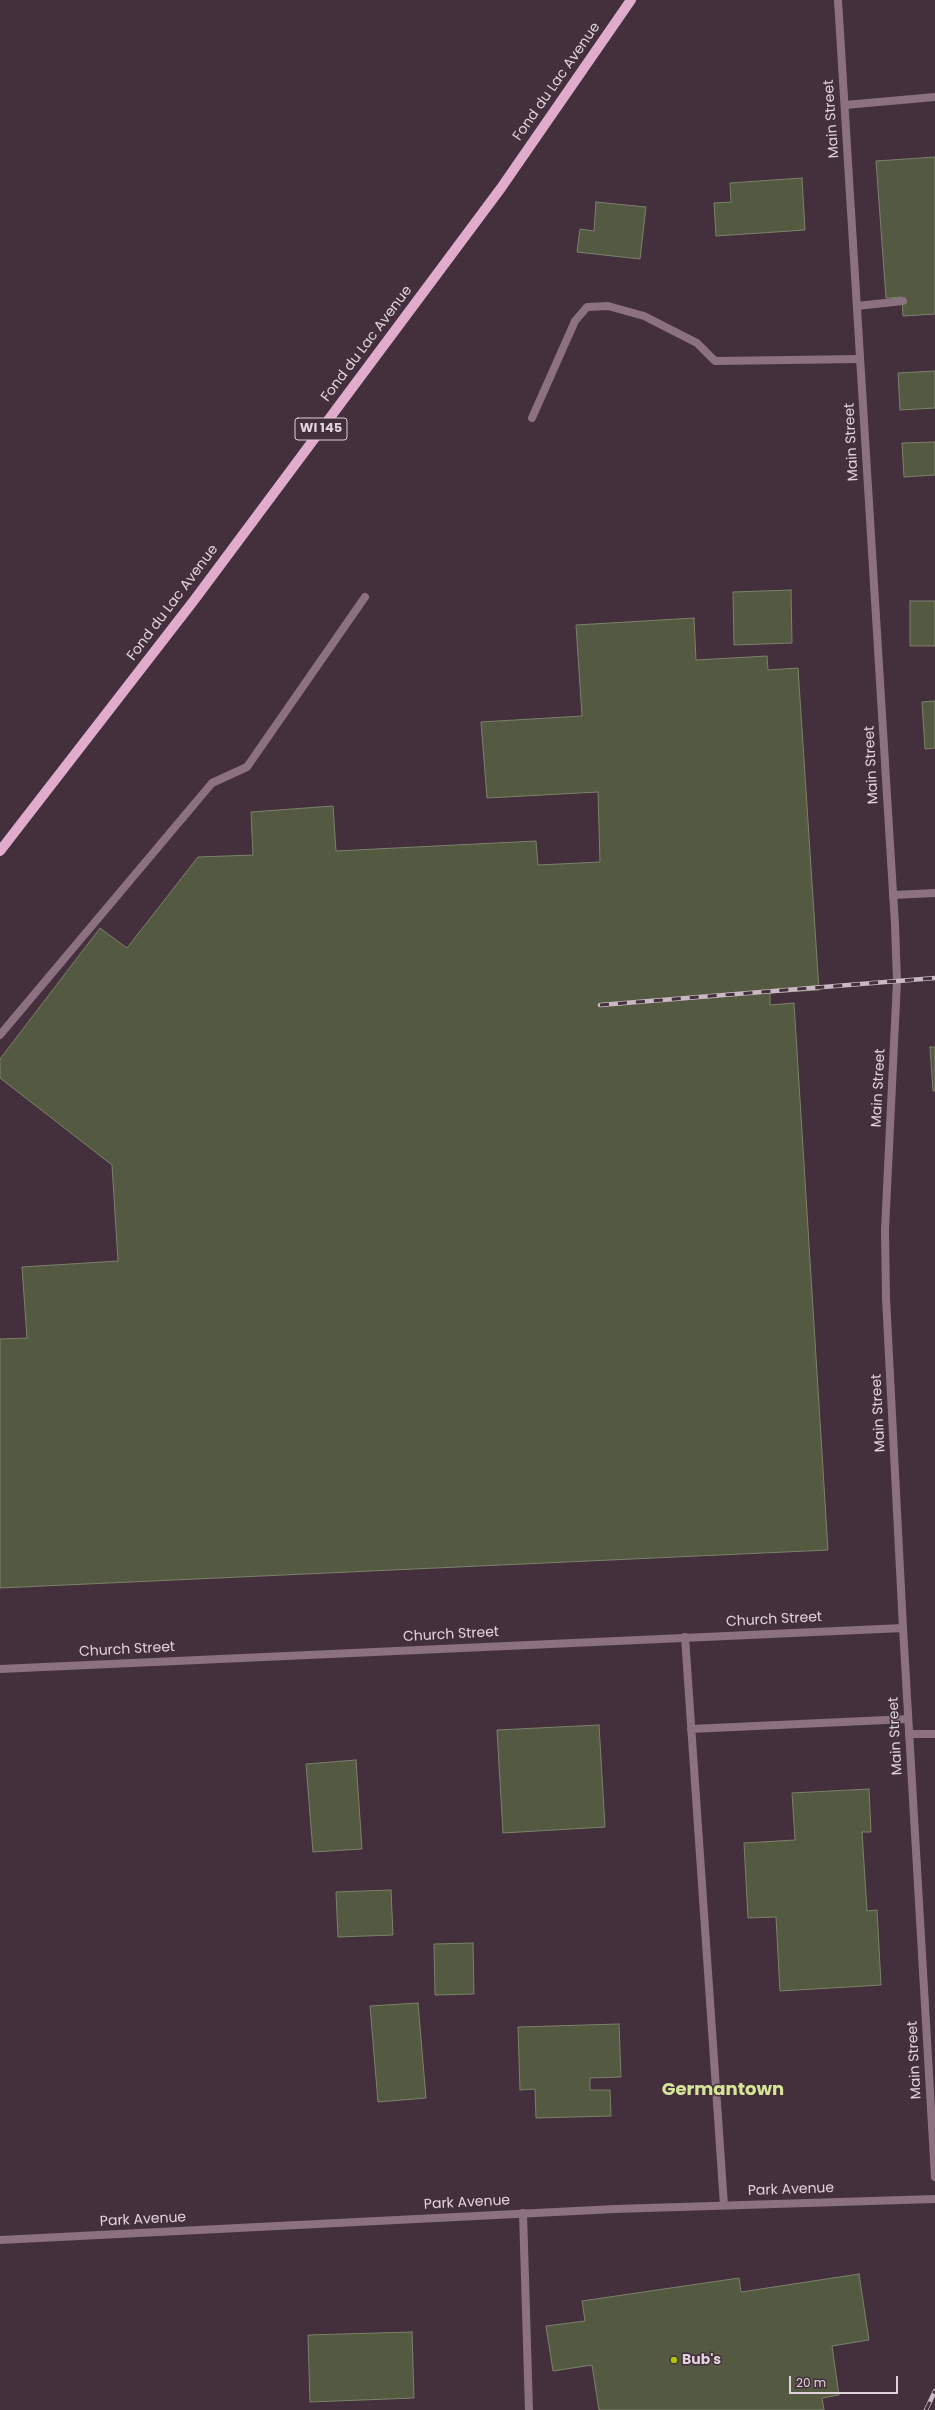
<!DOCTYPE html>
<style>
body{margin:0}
#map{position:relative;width:935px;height:2410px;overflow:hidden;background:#442f3c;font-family:Poppins,sans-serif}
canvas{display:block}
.scale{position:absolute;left:789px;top:2376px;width:109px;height:18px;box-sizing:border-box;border:2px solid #e0d2da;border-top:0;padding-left:5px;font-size:12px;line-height:14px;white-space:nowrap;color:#e0d2da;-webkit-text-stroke:3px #442f3c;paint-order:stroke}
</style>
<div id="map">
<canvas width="935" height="2410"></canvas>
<div class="scale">20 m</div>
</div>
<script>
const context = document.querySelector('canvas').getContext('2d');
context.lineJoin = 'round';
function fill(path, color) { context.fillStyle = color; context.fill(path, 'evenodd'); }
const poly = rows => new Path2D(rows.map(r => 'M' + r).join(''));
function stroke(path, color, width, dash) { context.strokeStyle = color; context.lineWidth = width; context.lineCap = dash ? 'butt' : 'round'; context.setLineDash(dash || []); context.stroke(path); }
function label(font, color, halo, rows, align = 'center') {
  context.font = font + ' Poppins,sans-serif'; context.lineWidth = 3; context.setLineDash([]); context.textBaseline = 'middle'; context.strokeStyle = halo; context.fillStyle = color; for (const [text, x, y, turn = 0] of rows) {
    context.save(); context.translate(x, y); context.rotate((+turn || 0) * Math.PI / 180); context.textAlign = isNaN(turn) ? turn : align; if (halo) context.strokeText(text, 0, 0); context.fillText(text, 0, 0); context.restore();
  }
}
const building = poly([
 [935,157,935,314,903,316,902,297,886,298,876,161,935,157],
 [802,178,805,230,716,236,714,203,731,202,730,183,802,178],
 [596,202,646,207,640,259,577,252,580,229,594,231,596,202],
 [935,371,935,408,900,410,898,373,935,371],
 [935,442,935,475,904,477,902,443,935,442],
 [791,590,792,643,734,645,733,592,791,590],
 [910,601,935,601,935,646,910,646,910,601],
 [694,618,696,660,767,656,768,670,798,668,819,990,770,993,770,1005,794,1003,828,1550,0,1588,0,1339,27,1338,22,1267,118,1261,112,1165,0,1078,0,1059,100,928,127,948,198,857,253,855,251,812,333,806,336,851,536,841,538,865,600,862,598,792,487,798,481,722,582,716,576,625,694,618],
 [935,701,935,748,925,749,922,702,935,701],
 [930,1047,935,1047,935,1091,933,1091,930,1047],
 [599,1725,605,1827,503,1833,497,1730,599,1725],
 [356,1760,362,1849,313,1852,306,1764,356,1760],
 [869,1789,871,1832,862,1832,867,1911,877,1910,881,1985,780,1991,776,1917,748,1918,744,1843,795,1840,792,1793,869,1789],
 [391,1890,393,1935,338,1937,336,1892,391,1890],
 [473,1943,474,1994,435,1995,434,1944,473,1943],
 [418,2003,426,2098,378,2102,370,2006,418,2003],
 [619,2024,621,2077,590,2078,590,2090,610,2090,611,2116,536,2118,535,2089,520,2090,518,2027,619,2024],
 [859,2274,869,2340,832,2346,839,2395,822,2398,824,2410,599,2410,592,2365,553,2371,546,2326,585,2321,582,2301,739,2278,741,2292,859,2274],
 [412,2332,414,2398,310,2402,308,2335,412,2332]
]);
const lane = poly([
 [845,105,935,97],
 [857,306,903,301],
 [532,418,575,321,587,307,608,306,644,316,697,343,715,361,860,359],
 [893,895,935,893],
 [0,1035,212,783,247,767,365,597],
 [685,1637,724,2205],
 [691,1729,908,1719],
 [909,1734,935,1734],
 [523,2213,529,2410]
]);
const street = poly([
 [838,0,895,925,897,981,885,1230,886,1298,903,1628,935,2177],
 [0,1669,903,1628],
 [0,2240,615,2209,935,2199]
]);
const primary = poly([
 [0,851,195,599,501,188,631,0]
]);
const rail = poly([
 [600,1005,935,978],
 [926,2410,935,2391]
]);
const markers = [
 [674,2360,4,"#afc508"]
];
const shields = [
 [321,429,52]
];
const shieldNames = [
 ["WI 145",321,429]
];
const streetNames = [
 ["Fond du Lac Avenue",557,82,-55],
 ["Main Street",832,119,-94],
 ["Fond du Lac Avenue",367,344,-53],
 ["Main Street",852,442,-93],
 ["Fond du Lac Avenue",173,603,-53],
 ["Main Street",872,765,-93],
 ["Main Street",879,1088,-87],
 ["Main Street",879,1413,-93],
 ["Church Street",774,1620,-3],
 ["Church Street",451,1635,-3],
 ["Church Street",127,1650,-3],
 ["Main Street",896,1736,-93],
 ["Main Street",915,2060,-93],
 ["Park Avenue",791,2190,-2],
 ["Park Avenue",467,2203,-3],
 ["Park Avenue",143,2220,-3]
];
const poiNames = [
 ["Bub's",682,2360]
];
const districtNames = [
 ["Germantown",723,2090]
];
fill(building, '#545942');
stroke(building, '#7c8269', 1);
stroke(lane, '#8c7281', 8);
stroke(street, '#8c7281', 8);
stroke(primary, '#e1abcb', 10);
stroke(rail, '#c8b9c2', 4.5);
stroke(rail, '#442f3c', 3, [9]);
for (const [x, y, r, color] of markers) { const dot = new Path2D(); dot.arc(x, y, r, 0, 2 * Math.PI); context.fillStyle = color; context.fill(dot); stroke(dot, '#442f3c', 1.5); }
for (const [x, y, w] of shields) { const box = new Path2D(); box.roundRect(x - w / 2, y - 11, w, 22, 3); context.fillStyle = '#442f3c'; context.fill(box); stroke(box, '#e0d2da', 1); }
label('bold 13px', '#e0d2da', null, shieldNames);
label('14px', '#e0d2da', '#442f3c', streetNames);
label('bold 14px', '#e0d2da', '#442f3c', poiNames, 'left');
label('bold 18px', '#d5e598', '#442f3c', districtNames);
</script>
